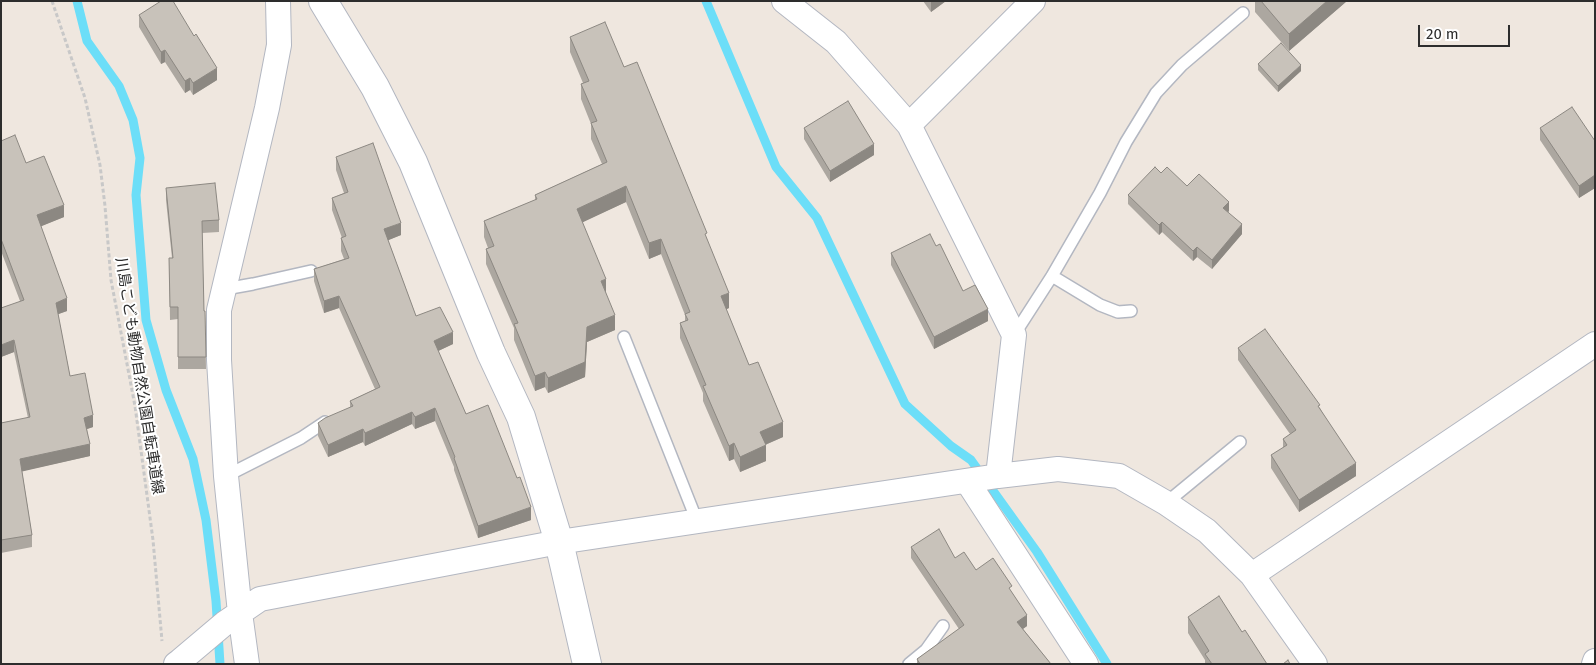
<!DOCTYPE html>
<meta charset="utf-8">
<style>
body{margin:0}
#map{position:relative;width:1596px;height:665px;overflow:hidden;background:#efe7df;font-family:"Fira Sans",sans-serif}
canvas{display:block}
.frame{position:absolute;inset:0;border:2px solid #2d2d2d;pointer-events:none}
.scale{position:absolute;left:1418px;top:25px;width:92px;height:22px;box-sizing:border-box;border:2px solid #2d2d2d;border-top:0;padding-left:6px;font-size:15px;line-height:18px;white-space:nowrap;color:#2d2d2d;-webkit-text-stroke:4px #fff;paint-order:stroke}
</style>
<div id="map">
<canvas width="1596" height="665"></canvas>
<div class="frame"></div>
<div class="scale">20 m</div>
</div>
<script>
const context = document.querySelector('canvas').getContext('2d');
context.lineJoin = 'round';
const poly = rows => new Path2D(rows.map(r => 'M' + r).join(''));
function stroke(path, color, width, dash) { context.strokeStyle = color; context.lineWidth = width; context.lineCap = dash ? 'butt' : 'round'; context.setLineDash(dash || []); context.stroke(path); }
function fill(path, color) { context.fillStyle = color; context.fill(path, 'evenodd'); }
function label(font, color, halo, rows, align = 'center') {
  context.font = font + ' "Fira Sans","Noto Sans JP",sans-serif'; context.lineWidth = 4; context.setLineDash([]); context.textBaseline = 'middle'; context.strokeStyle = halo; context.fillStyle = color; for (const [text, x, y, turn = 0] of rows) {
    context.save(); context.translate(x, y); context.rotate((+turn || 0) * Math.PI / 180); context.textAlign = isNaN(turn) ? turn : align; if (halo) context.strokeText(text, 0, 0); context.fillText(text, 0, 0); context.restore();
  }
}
const stream = poly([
 [77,1,87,41,119,86,133,120,140,158,136,195,146,320,166,390,193,459,206,520,216,601,220,664],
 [706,1,776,167,817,218,905,404,951,446,971,460,1037,552,1107,664]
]);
const path = poly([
 [52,1,85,98,100,165,105,206,111,280,135,406,153,540,162,641]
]);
const service = poly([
 [1052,276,1100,305,1118,312,1131,311],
 [225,289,253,284,311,271],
 [1014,335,1052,276,1100,193,1126,142,1156,93,1182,65,1243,13],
 [624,337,697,521],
 [226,476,301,438,325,422],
 [1166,503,1240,442],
 [909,664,926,650,943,626]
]);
const minor = poly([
 [784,1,836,42,909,125,1014,335,998,476],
 [909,125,1033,1],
 [967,481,1086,664],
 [1252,575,1595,344],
 [176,664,180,661,225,623,260,599,559,542,998,476,1058,469,1119,476,1166,503,1207,531,1252,575,1315,664],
 [247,664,240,613,226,476,219,360,219,310,267,108,279,45,278,1],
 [1594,664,1595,661]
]);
const tertiary = poly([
 [323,1,375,87,413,162,491,353,521,417,559,542,587,664]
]);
const wall = poly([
 [923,1,946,1,931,12],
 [1255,1,1347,1,1289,51,1255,12],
 [139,15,217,80,193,95,190,90,185,93,165,62,161,64,139,27],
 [570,37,624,67,707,239,729,308,726,309,749,365,783,437,765,445,766,461,740,472,734,459,729,461,703,401,703,393,680,338,680,323,685,321,685,315,661,254,649,259,626,202,582,222,606,294,615,330,587,342,585,377,548,393,545,387,535,391,514,340,514,328,486,264,486,249,488,248,484,237,484,221,535,200,535,195,602,164,591,139,591,124,581,99,581,84,583,83,570,52],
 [1258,64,1301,71,1278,92,1258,70],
 [804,128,874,155,830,182,804,139],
 [1540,128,1595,141,1595,188,1579,198,1540,140],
 [1,141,26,163,64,217,41,226,67,311,58,314,70,376,93,427,87,429,90,456,22,471,32,535,32,547,1,553,1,423,28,418,14,352,1,357,20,301,1,251],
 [336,157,401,235,388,240,416,316,453,344,438,351,466,414,531,520,478,538,454,470,454,467,435,421,415,429,412,424,365,446,363,442,328,457,318,436,318,423,350,408,350,401,375,389,339,308,324,313,314,281,314,269,344,259,341,251,341,238,342,238,332,210,332,198,344,193,336,170],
 [1161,173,1187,186,1229,211,1228,212,1242,234,1212,269,1197,257,1193,261,1162,232,1159,235,1128,204,1128,195],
 [166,188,219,220,219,232,202,233,204,311,205,311,206,369,178,369,178,319,170,320,169,258,172,258,166,200],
 [936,246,963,291,988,321,934,349,891,265,891,253],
 [1238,348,1320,408,1356,476,1299,512,1271,468,1271,455,1283,448,1283,439,1290,434,1238,360],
 [911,547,955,558,1012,593,1027,626,1023,629,1051,664,917,664,917,659,959,629,911,558],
 [1188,617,1242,632,1267,664,1205,664,1205,660,1188,633]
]);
const shadedWall = poly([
 [931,1,946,1,931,12],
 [1327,1,1347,1,1289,51,1289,34],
 [165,50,165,62,161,64,161,52],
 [1301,65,1301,71,1278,92,1278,86],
 [217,68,217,80,193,95,193,83],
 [190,78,190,90,185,93,185,81],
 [874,144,874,155,830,182,830,171],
 [1595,175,1595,188,1579,198,1579,186],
 [626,186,626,202,577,225,577,209],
 [1229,202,1229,211,1223,218,1223,208],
 [64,205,64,217,37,228,37,215],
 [1162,222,1162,232,1159,235,1159,225],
 [401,223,401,235,384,242,384,229],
 [1242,224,1242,234,1212,269,1212,260],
 [661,239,661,254,649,259,649,243],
 [1197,247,1197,257,1193,261,1193,251],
 [606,279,606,294,601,281],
 [729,293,729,308,721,312,721,296],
 [339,296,339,308,324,313,324,301],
 [67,298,67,311,56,315,56,303],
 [988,309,988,321,934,349,934,337],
 [615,315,615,330,587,342,585,377,548,393,548,378,587,327],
 [453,332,453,344,434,353,434,341],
 [14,340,14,352,1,357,1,345],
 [545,372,545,387,535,391,535,376],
 [435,408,435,421,415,429,415,417],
 [412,412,412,424,365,446,365,433],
 [93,415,93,427,84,430,84,418],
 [783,422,783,437,760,447,760,432],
 [363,429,363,442,328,457,328,445],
 [734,443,734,459,729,461,729,446],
 [90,444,90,456,20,472,20,459],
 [766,445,766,461,740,472,740,457],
 [1356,463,1356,476,1299,512,1299,500],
 [531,507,531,520,478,538,478,526],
 [1027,615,1027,626,1017,633,1017,622]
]);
const building = poly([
 [161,1,173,1,194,36,196,34,217,68,193,83,190,78,185,81,165,50,161,52,139,15,161,1],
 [1261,1,1327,1,1289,34,1261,1],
 [605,22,624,67,637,62,707,233,705,234,729,293,721,296,749,365,758,362,783,422,760,432,766,445,740,457,734,443,729,446,703,386,706,385,680,323,688,320,685,314,690,312,661,239,649,243,626,186,577,209,606,279,601,281,615,315,587,327,585,362,548,378,545,372,535,376,514,324,518,323,486,249,494,246,484,221,537,199,535,195,607,162,591,123,597,121,581,84,589,81,570,37,605,22],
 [1281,43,1301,65,1278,86,1258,64,1281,43],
 [848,101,874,144,830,171,804,128,848,101],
 [1572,107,1595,141,1595,175,1579,186,1540,128,1572,107],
 [15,135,26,163,44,156,64,205,37,215,67,298,56,303,70,376,85,373,93,415,84,418,90,444,20,459,32,535,1,540,1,423,30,417,14,340,1,345,1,308,24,300,1,239,1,141,15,135],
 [373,143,401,223,384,229,416,316,440,307,453,332,434,341,466,414,488,405,517,478,520,477,531,507,478,526,454,458,455,457,435,408,415,417,412,412,365,433,363,429,328,445,318,423,325,418,353,406,350,401,380,387,339,296,324,301,314,269,349,258,341,238,346,236,332,198,348,192,336,157,373,143],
 [1155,167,1161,173,1167,167,1187,186,1199,174,1229,202,1223,208,1242,224,1212,260,1197,247,1193,251,1162,222,1159,225,1128,195,1155,167],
 [215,183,219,220,202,221,204,311,205,311,206,357,178,357,178,307,170,307,169,258,173,258,166,188,215,183],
 [930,234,936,246,940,244,963,291,975,285,988,309,934,337,891,253,930,234],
 [1265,329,1320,405,1318,406,1356,463,1299,500,1271,455,1287,445,1283,439,1296,430,1238,348,1265,329],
 [939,529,955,558,964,552,976,570,993,558,1012,586,1009,588,1027,615,1017,622,1051,664,920,664,917,659,964,625,911,547,939,529],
 [1219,596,1242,632,1245,630,1267,664,1212,664,1205,654,1209,651,1188,617,1219,596],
 [1288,660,1290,664,1283,664,1288,660]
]);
const streetNames = [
 ["川島こども動物自然公園自転車道線",139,376,81]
];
stroke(stream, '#6cdef8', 9);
stroke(service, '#b3b7c1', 14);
stroke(minor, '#b3b7c1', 26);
stroke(tertiary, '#b3b7c1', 30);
stroke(path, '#c8c8c8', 3, [4, 2.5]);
stroke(service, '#fff', 11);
stroke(minor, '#fff', 24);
stroke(tertiary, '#fff', 28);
fill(wall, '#aca7a0');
fill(shadedWall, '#8c8882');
fill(building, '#c8c2ba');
stroke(building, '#8c8882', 1);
label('15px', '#2d2d2d', '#fff', streetNames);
</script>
